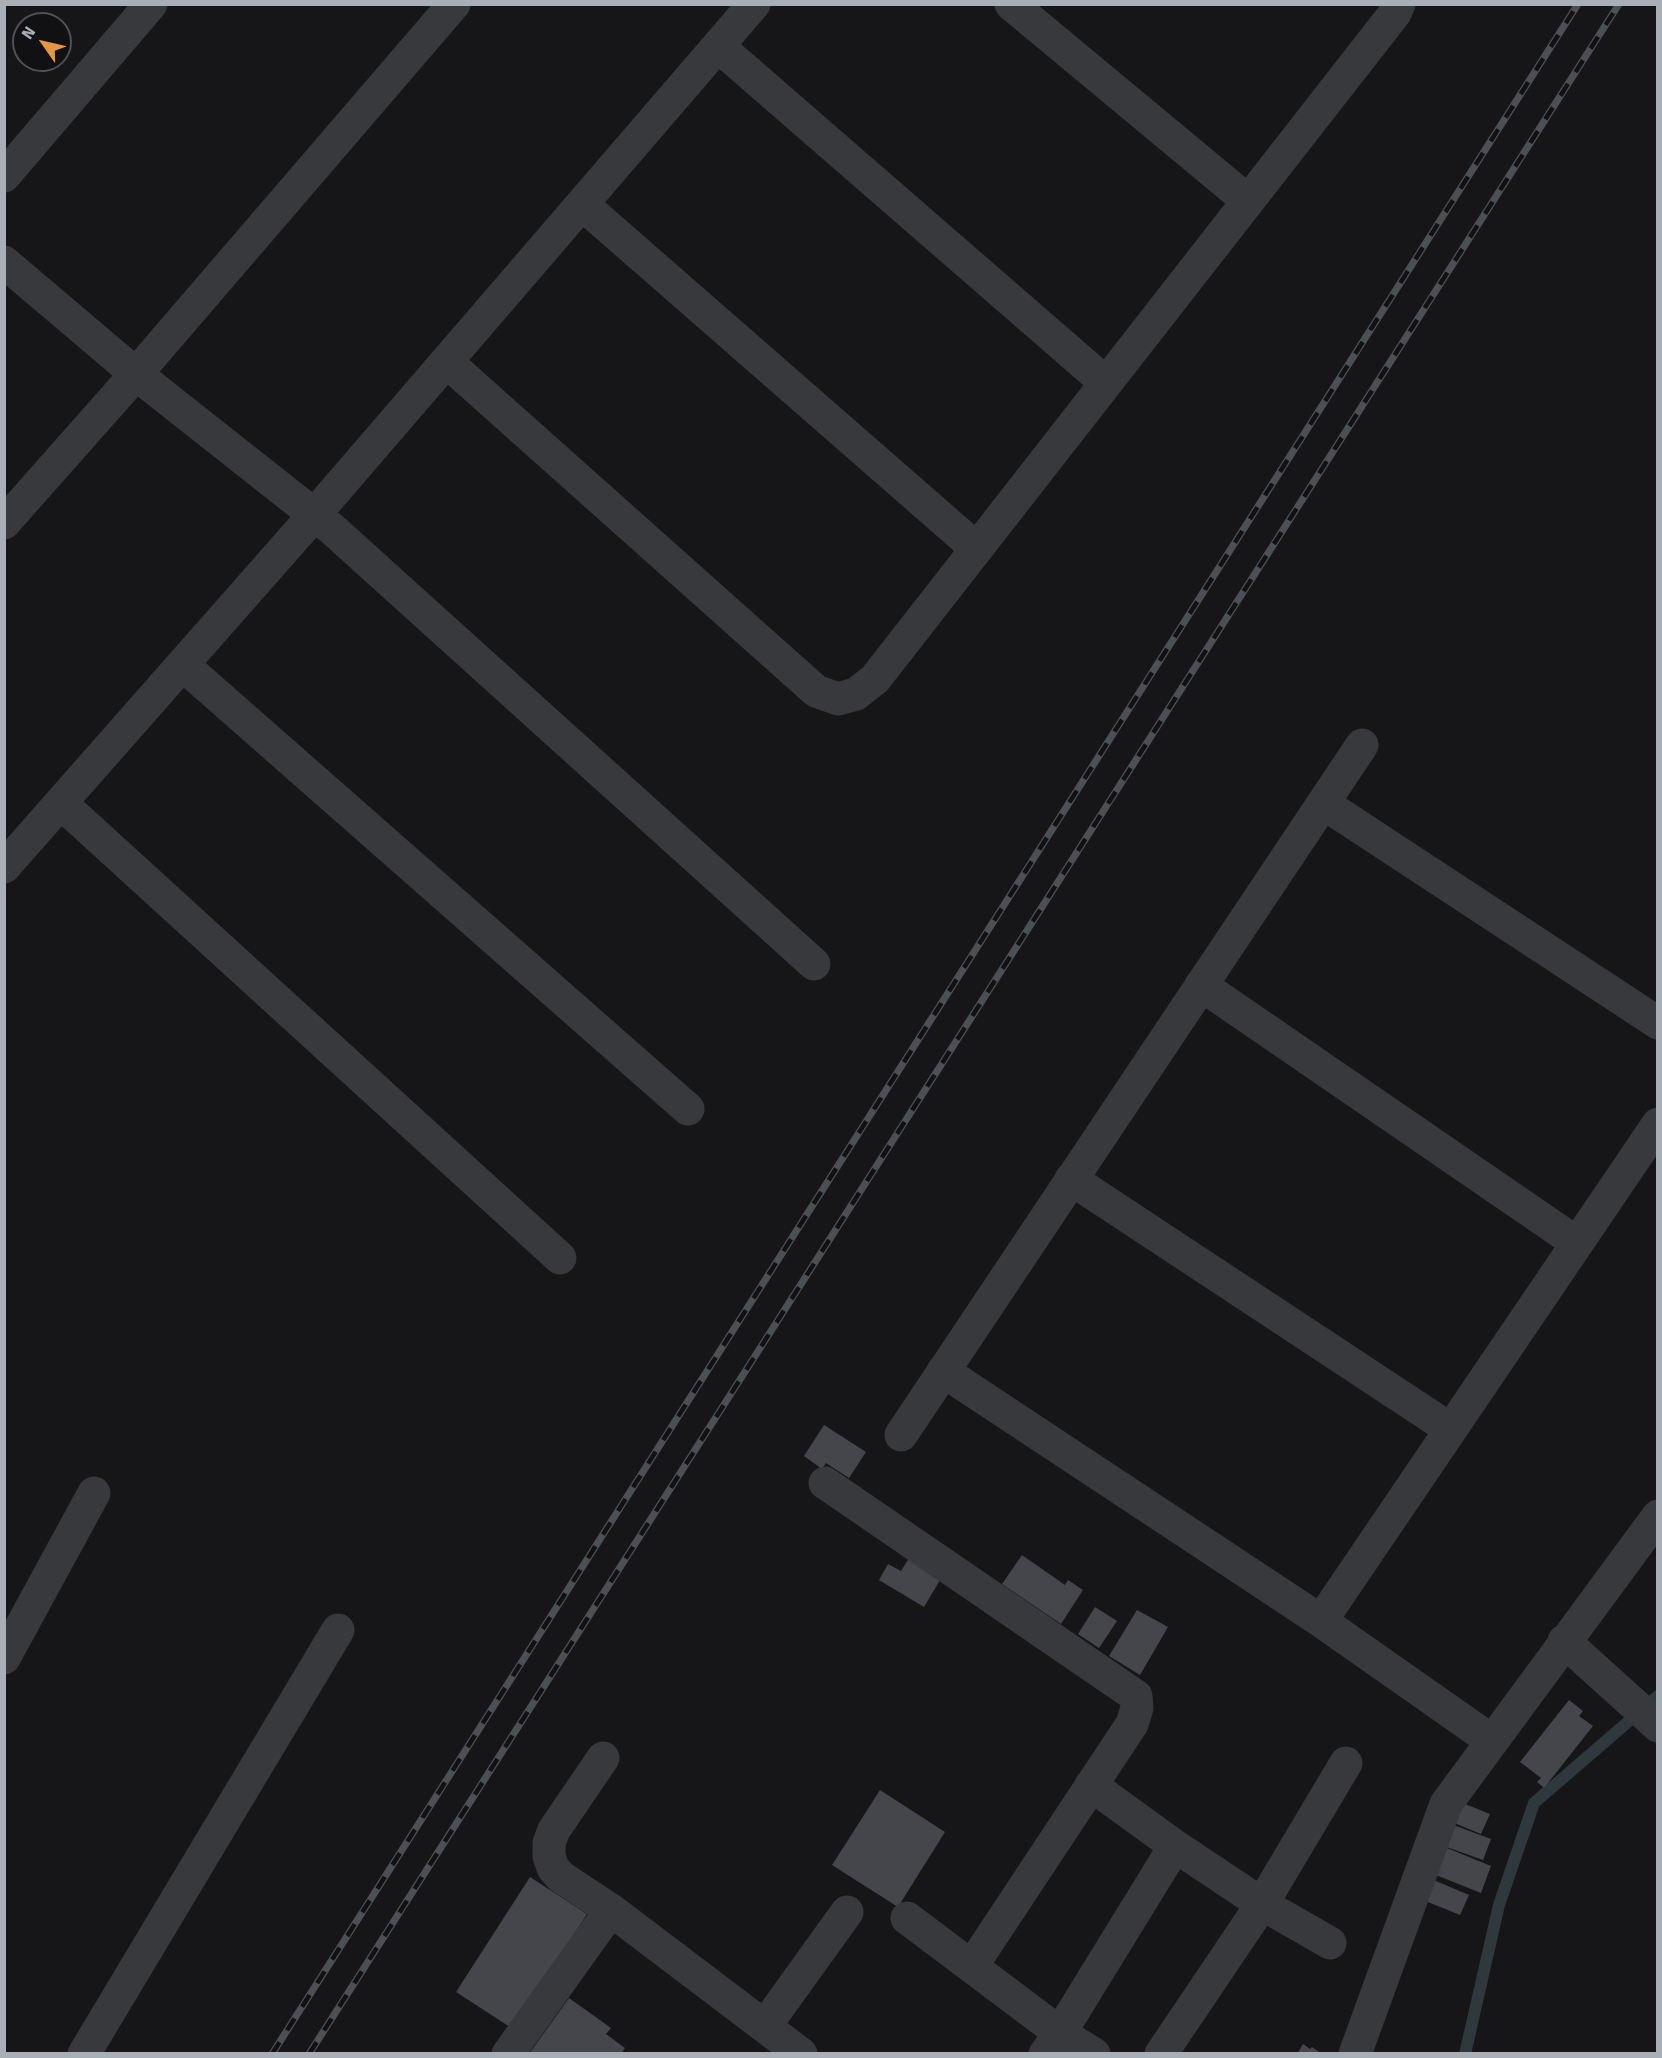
<!DOCTYPE html>
<style>
body{margin:0}
#map{position:relative;width:1662px;height:2058px;overflow:hidden;background:#161618;font-family:"Fira Sans",sans-serif}
canvas{display:block}
.frame{position:absolute;inset:0;border:6px solid #a9afb7;pointer-events:none}
.north{position:absolute;left:12px;top:12px;width:60px;height:60px;box-sizing:border-box;background:#111113;border:2px solid #4e5055;border-radius:50%;rotate:304deg;font-size:16px;font-weight:700;line-height:24px;text-align:center;color:#a9afb7}
.north::after{content:'';display:block;margin:auto;width:21px;height:27px;background:#e39743;clip-path:polygon(50% 0,100% 100%,50% 72%,0 100%)}
</style>
<div id="map">
<canvas width="1662" height="2058"></canvas>
<div class="frame"></div>
<div class="north">N</div>
</div>
<script>
const context = document.querySelector('canvas').getContext('2d');
context.lineJoin = 'round';
const poly = rows => new Path2D(rows.map(r => 'M' + r).join(''));
function stroke(path, color, width, dash) { context.strokeStyle = color; context.lineWidth = width; context.lineCap = dash ? 'butt' : 'round'; context.setLineDash(dash || []); context.stroke(path); }
function fill(path, color) { context.fillStyle = color; context.fill(path, 'evenodd'); }
const stream = poly([
 [1465,2054,1499,1905,1534,1803,1658,1696]
]);
const building = poly([
 [824,1425,866,1452,849,1478,826,1463,822,1469,804,1456],
 [914,1550,946,1570,924,1607,879,1580,888,1564,901,1571],
 [1022,1555,1065,1585,1068,1580,1083,1590,1061,1624,1002,1584],
 [1095,1607,1117,1621,1099,1648,1078,1634],
 [1137,1610,1168,1627,1140,1675,1109,1656],
 [1569,1700,1583,1711,1579,1716,1593,1726,1544,1788,1537,1782,1541,1778,1520,1762],
 [880,1790,945,1832,898,1907,832,1865],
 [1455,1800,1490,1814,1481,1834,1447,1820],
 [1448,1823,1491,1839,1483,1860,1441,1845],
 [1442,1846,1491,1866,1481,1893,1431,1873],
 [530,1877,587,1914,513,2029,456,1992],
 [1431,1879,1469,1895,1460,1915,1423,1900],
 [569,1998,611,2028,606,2034,625,2048,621,2054,529,2054],
 [1303,2044,1310,2049,1312,2047,1322,2054,1297,2054]
]);
const minor = poly([
 [1011,4,1248,201],
 [718,46,1106,383],
 [4,176,151,4],
 [582,204,977,549],
 [4,262,136,374,331,528,814,964],
 [447,362,816,691,838,699,856,694,875,679,1395,13,1399,4],
 [4,523,136,374,454,4],
 [183,665,688,1109],
 [1323,803,1658,1023],
 [62,804,560,1258],
 [4,867,315,514,754,4],
 [1201,985,1577,1243],
 [1071,1179,1450,1429],
 [943,1371,1321,1621,1492,1741],
 [901,1435,1362,745],
 [825,1483,1136,1696,1137,1708,1132,1724,972,1966],
 [1321,1621,1658,1124],
 [1564,1641,1658,1726],
 [4,1658,94,1493],
 [1175,1846,1262,1904,1330,1943],
 [611,1910,801,2054],
 [907,1918,1060,2033,1094,2054],
 [765,2026,847,1912],
 [84,2054,338,1630],
 [508,2054,611,1910,561,1877,553,1868,549,1856,549,1843,554,1830,603,1758],
 [1045,2054,1060,2033,1175,1846,1091,1785],
 [1161,2054,1262,1904,1346,1763],
 [1355,2054,1446,1804,1658,1516]
]);
const rail = poly([
 [272,2054,1578,4],
 [309,2054,1619,4]
]);
stroke(stream, '#2f383c', 12);
fill(building, '#45464b');
stroke(minor, '#37393c', 33);
stroke(rail, '#4c4f53', 7);
stroke(rail, '#111113', 4.5, [14]);
</script>
